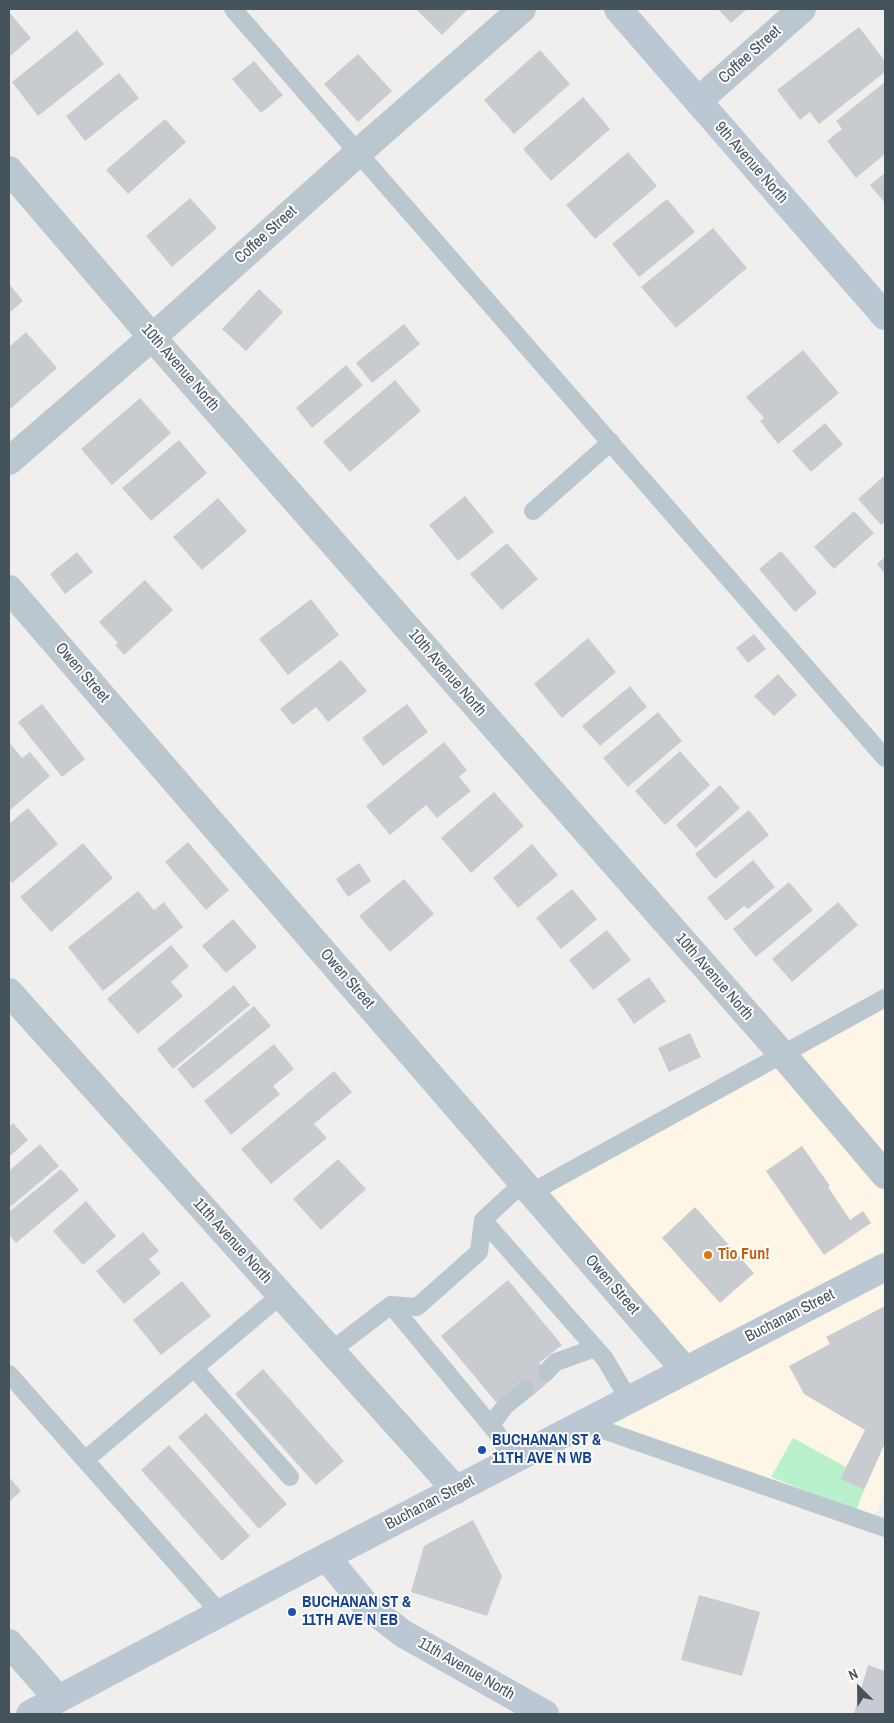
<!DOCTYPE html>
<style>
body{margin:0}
#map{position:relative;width:894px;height:1723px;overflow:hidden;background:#f1eeee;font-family:"Archivo Narrow",sans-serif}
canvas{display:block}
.frame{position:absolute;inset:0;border:10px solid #45535d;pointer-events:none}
.north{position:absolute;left:834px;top:1663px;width:50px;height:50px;-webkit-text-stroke:4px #fff;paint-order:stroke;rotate:337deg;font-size:14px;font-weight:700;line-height:20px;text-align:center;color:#45535d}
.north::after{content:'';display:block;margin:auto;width:18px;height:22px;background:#45535d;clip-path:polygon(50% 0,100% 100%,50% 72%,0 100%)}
</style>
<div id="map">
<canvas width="894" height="1723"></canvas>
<div class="frame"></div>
<div class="north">N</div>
</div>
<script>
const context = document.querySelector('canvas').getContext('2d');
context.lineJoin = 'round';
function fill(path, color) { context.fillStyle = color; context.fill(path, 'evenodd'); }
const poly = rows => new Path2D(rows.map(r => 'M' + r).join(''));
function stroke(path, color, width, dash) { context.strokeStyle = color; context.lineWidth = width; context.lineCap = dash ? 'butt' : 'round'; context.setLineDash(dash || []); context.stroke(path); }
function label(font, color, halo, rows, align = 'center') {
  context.font = font + ' "Archivo Narrow",sans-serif'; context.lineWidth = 4; context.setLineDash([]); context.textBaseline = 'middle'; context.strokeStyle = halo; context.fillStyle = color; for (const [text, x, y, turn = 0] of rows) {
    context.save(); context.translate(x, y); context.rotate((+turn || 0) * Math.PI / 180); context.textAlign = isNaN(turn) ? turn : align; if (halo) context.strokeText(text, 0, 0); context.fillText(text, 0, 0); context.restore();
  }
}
const commercial = poly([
 [885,998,885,1490,872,1524,583,1423,685,1370,532,1192]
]);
const green = poly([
 [793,1438,846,1467,840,1479,864,1490,856,1511,771,1477]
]);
const building = poly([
 [416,9,468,9,442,35],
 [718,9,747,9,731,23],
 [9,12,31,38,9,57],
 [859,27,885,61,885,72,819,124,810,112,800,120,777,90],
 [77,30,104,64,38,116,12,82],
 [540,50,570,84,514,134,484,100],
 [358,54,392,91,358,122,324,84],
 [254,61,283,95,261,113,232,79],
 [119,73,139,98,85,141,66,116],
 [885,82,885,154,856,178,827,141,842,129,836,121],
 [583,97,610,129,551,181,523,149],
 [165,119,186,142,128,194,106,170],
 [628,152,657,186,595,239,566,205],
 [885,173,885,203,870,185],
 [190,198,217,228,172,267,146,236],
 [667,199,695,232,639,277,612,244],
 [713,228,747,268,676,328,641,287],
 [9,284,23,301,9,313],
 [259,289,283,312,246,351,222,329],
 [404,324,420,344,372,383,356,363],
 [26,332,57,368,9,410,9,347],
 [803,350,839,393,778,444,760,421,764,418,746,397],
 [346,365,363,385,312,428,296,408],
 [395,380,421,411,350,472,323,442],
 [140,398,171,433,112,485,81,449],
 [825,423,843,444,811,472,792,451],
 [179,440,207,473,151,521,122,488],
 [885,475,885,522,881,525,858,499],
 [465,496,494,532,458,561,429,525],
 [218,498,247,531,202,570,173,537],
 [854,511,874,533,834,569,814,547],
 [507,543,538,579,502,610,470,574],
 [781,551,817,593,795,612,759,569],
 [77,552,93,572,65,594,50,574],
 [885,557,885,574,877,564],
 [145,580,173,610,124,655,115,645,118,643,99,622],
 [311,599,339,635,288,675,259,639],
 [754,634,766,649,748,663,736,648],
 [588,638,616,672,562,718,534,684],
 [341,660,367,691,328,722,316,707,293,725,280,709],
 [778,674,797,695,774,716,754,696],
 [630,686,647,707,600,746,582,726],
 [42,704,85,759,62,777,18,722],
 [407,704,428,732,383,766,362,738],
 [658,712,682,741,628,787,603,758],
 [9,742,22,758,30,752,50,776,9,811],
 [444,742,467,770,459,777,471,791,437,818,426,805,390,835,366,806],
 [680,751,710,785,665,825,635,791],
 [720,785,740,808,696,848,676,825],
 [494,792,524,826,471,873,441,838],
 [28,808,58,844,12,883,9,879,9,824],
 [749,810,769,835,715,879,695,854],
 [188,842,229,890,206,910,165,862],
 [83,843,113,878,51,932,20,897],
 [532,844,558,875,518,908,493,878],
 [753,860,775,887,748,909,744,906,726,921,707,898],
 [359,863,371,881,348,897,336,879],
 [404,879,434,914,390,952,359,916],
 [789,882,813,910,756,957,733,929],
 [572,889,597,919,561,949,536,918],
 [138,891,154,910,164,902,183,927,103,991,68,947],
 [838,902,858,925,792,982,772,959],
 [233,919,257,947,226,973,202,946],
 [607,930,631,960,593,990,569,960],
 [171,945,189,966,171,982,183,996,138,1034,107,999],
 [649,977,666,1001,634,1024,617,999],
 [234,985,250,1005,173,1069,157,1049],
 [254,1006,271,1026,193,1089,177,1069],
 [690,1033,701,1057,669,1072,658,1048],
 [274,1044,294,1069,273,1086,280,1094,231,1135,204,1101],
 [334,1071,352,1092,314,1124,327,1138,271,1184,241,1149],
 [13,1123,28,1140,9,1157,9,1127],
 [40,1144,59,1166,9,1208,9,1171],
 [802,1146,830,1186,828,1187,850,1220,863,1211,871,1223,824,1255,766,1171],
 [338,1159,366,1189,321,1230,293,1199],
 [61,1169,79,1190,16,1243,9,1235,9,1212],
 [86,1201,116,1236,83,1265,53,1231],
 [695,1207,754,1273,720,1303,662,1238],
 [143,1232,159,1251,149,1259,161,1273,124,1304,96,1271],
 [508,1280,562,1345,539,1363,552,1379,532,1396,520,1382,496,1402,441,1336],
 [182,1281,211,1316,161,1355,133,1320],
 [885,1306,885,1443,864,1490,840,1479,865,1430,804,1394,789,1366,830,1344,826,1337],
 [263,1369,344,1461,316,1485,235,1394],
 [206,1413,287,1504,259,1529,178,1437],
 [169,1445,250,1536,222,1561,141,1470],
 [9,1477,21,1491,9,1502],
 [473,1520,502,1576,487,1616,411,1592,424,1546],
 [699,1595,760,1612,742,1676,681,1660],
 [868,1665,885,1671,885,1714,854,1714]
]);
const lane = poly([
 [233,9,885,758],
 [533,511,611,442],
 [532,1192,885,998],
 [483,1220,605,1359,629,1400],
 [391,1305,497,1433,512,1460],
 [331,1351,391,1305,417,1307,479,1252,483,1220,523,1183],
 [194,1368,290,1477],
 [546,1372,556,1362,595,1348],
 [9,1374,221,1614],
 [583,1423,885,1528],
 [491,1425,505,1406,526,1389],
 [85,1460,281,1295]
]);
const street = poly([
 [698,101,802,9],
 [9,170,152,337,783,1055,885,1175],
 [9,461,173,319,359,152,522,9],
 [9,589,685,1370],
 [9,992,456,1490],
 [9,1643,58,1699]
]);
const secondary = poly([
 [618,9,885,316],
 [326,1557,365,1604,402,1633,545,1714],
 [30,1714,326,1557,885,1267]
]);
const markers = [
 [708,1255,5,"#e8710a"],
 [482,1450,5,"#1a4fb4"],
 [292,1612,5,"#1a4fb4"]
];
const streetNames = [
 ["Coffee Street",750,55,-42],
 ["9th Avenue North",751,163,49],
 ["Coffee Street",266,235,-42],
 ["10th Avenue North",180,368,49],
 ["Owen Street",82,673,49],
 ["10th Avenue North",447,673,49],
 ["10th Avenue North",714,977,49],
 ["Owen Street",347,979,49],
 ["11th Avenue North",232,1241,48],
 ["Owen Street",612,1285,49],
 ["Buchanan Street",790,1316,-27],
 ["Buchanan Street",430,1503,-28],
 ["11th Avenue North",466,1669,30]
];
const foodNames = [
 ["Tio Fun!",718,1255]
];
const transitNames = [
 ["BUCHANAN ST &",492,1441],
 ["11TH AVE N WB",492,1459],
 ["BUCHANAN ST &",302,1603],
 ["11TH AVE N EB",302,1621]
];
fill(commercial, '#fdf6e6');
fill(green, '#baf1cd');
fill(building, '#c8ccd1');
stroke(lane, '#bbc7ce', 18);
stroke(street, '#bbc7ce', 28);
stroke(secondary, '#bbc8d4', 28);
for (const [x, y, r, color] of markers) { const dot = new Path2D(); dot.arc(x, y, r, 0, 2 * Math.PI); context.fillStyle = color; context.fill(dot); stroke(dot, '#fff', 2); }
label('16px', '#45535d', '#fff', streetNames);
label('bold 16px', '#c56008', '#fff', foodNames, 'left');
label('bold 16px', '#164399', '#fff', transitNames, 'left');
</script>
